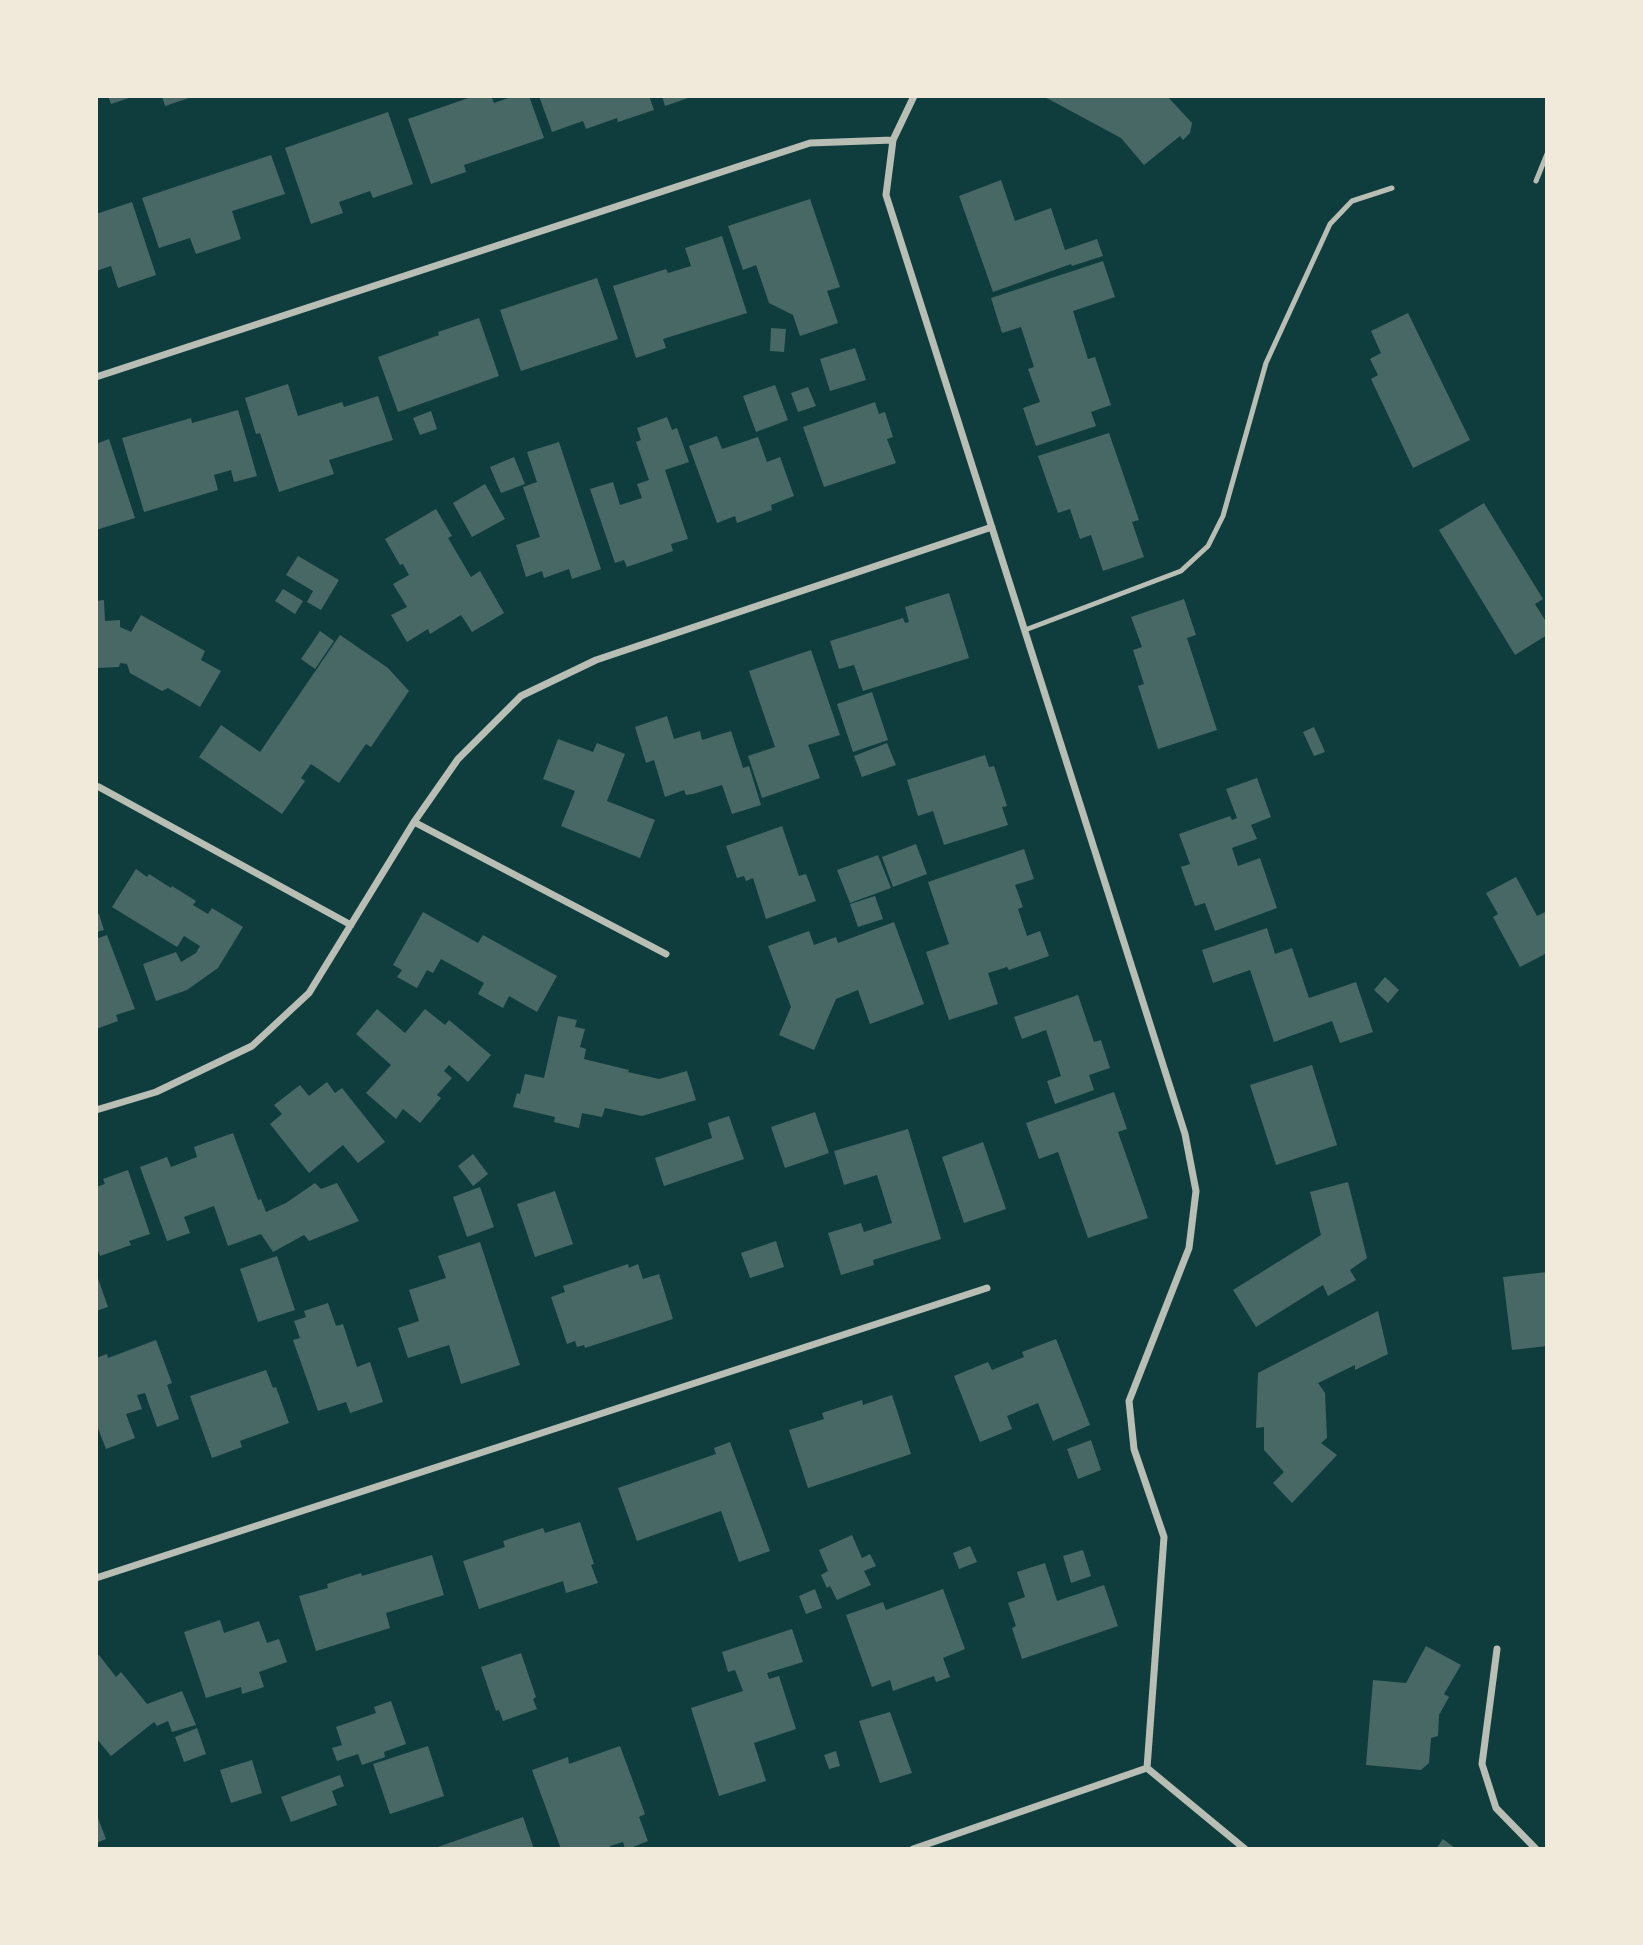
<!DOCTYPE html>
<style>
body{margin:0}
#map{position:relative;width:1643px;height:1945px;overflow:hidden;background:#0f3d3e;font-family:"Exo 2",sans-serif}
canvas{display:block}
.frame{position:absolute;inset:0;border:98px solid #f1e9da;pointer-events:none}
</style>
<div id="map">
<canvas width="1643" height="1945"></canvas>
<div class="frame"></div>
</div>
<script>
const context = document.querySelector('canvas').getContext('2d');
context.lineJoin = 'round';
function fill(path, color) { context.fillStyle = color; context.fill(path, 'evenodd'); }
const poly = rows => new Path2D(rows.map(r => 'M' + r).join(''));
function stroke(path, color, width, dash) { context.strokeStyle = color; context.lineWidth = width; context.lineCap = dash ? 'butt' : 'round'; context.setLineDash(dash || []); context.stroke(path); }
const building = poly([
 [108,96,132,96,132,97,111,104],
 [162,96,192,96,192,97,165,106],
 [474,96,491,96,494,103,514,96,529,96,544,138,464,165,466,172,431,184,408,119],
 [539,96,649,96,654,110,618,122,617,118,586,129,583,121,552,132],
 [662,96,690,96,691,97,665,106],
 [1043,96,1167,96,1192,123,1190,133,1183,140,1180,136,1144,165,1121,138],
 [388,112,413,184,373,198,370,191,339,202,343,213,311,224,285,148],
 [271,155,285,194,232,211,241,239,196,254,190,238,159,248,142,198],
 [1001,180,1015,221,1051,208,1065,250,1097,239,1103,256,1072,266,1071,264,993,292,959,196],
 [810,199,840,287,827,291,838,323,800,336,793,315,769,303,756,265,743,270,728,226],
 [132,202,156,275,118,288,111,266,96,271,96,214],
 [722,236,747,313,663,339,666,348,636,358,613,286,666,269,668,273,691,266,685,248],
 [1103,261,1115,297,1073,311,1088,359,1095,357,1111,405,1091,412,1096,426,1036,446,1023,408,1040,402,1028,369,1034,367,1021,327,1002,333,991,298],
 [597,278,618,339,521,371,500,310],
 [1408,313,1470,440,1413,468,1371,379,1378,375,1370,359,1381,353,1371,331],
 [479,318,499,376,398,412,378,357,439,335,438,332],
 [771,328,786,329,784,352,770,351],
 [855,348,866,380,830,391,820,359],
 [288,384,298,416,342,402,344,407,378,396,393,440,329,460,334,474,279,492,260,433,256,434,245,398],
 [775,385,788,420,756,432,743,396],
 [808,387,816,406,798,412,791,393],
 [875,402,879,414,885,412,893,437,887,439,896,463,824,487,803,427],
 [238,410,257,476,234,482,231,470,214,475,218,490,144,512,122,438,191,418,192,423],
 [431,411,437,429,420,435,413,418],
 [667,417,672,430,677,428,689,462,665,470,688,539,671,544,673,551,627,567,624,560,615,563,590,489,613,482,620,505,642,498,637,484,649,480,636,442,641,440,637,428],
 [1109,433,1139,520,1132,522,1144,557,1103,571,1091,535,1080,539,1070,509,1058,513,1038,456],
 [717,436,722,449,758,437,767,462,780,457,794,496,771,505,772,510,737,523,735,516,717,523,689,446],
 [109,439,135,518,96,530,96,444],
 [559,442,601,569,572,579,569,569,544,578,542,571,526,577,516,545,540,537,523,487,537,482,527,452],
 [514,457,525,484,501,493,490,467],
 [485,484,505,519,472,537,453,503],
 [1484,503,1543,599,1535,604,1547,623,1547,635,1515,655,1439,530],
 [436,509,452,536,448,538,471,577,480,571,504,613,472,632,461,615,430,634,428,629,407,642,391,615,407,607,393,584,409,575,403,564,400,565,385,539],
 [298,556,339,580,321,610,307,602,313,591,286,575],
 [283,589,303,601,295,614,275,601],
 [949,593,969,658,863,691,854,665,839,669,830,641,903,618,905,623,909,622,905,607],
 [1184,599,1196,635,1187,638,1217,730,1158,749,1138,686,1144,684,1133,650,1142,647,1131,617],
 [104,600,105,621,120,620,120,627,131,632,141,615,205,651,201,660,221,671,200,707,168,688,162,691,130,673,127,664,120,663,119,667,96,668,96,601],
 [320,631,334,641,315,669,301,659],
 [340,635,388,668,409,691,371,747,366,744,339,783,311,764,301,778,305,781,282,814,199,757,221,725,260,752],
 [811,650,840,735,808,745,820,778,762,798,748,756,775,747,749,671],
 [872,692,888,740,853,752,837,704],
 [667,716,674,739,700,731,702,740,731,731,743,768,749,766,761,805,732,814,722,785,693,794,686,795,684,790,665,797,654,760,646,763,635,727],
 [1314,727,1325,752,1314,756,1303,732],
 [558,739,593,752,597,743,625,754,607,801,655,820,640,858,561,826,575,791,543,779],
 [887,743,896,765,862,777,854,756],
 [985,755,989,767,994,766,1007,806,1002,807,1008,825,944,845,933,811,918,816,907,780],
 [1257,778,1271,817,1251,825,1257,839,1232,848,1238,866,1260,858,1277,908,1215,931,1205,903,1195,906,1181,867,1190,864,1179,834,1230,816,1232,820,1237,818,1226,789],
 [782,826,799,876,806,874,816,901,766,919,753,878,746,881,744,876,737,878,726,846],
 [916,844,927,874,893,887,882,857],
 [1024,849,1034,879,1015,885,1023,907,1018,909,1027,936,1040,931,1049,956,1009,970,1007,967,988,973,998,1004,949,1020,926,952,949,944,928,882],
 [878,855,891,888,850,903,837,870],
 [136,869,147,877,149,874,171,888,172,886,196,901,193,905,208,914,212,908,243,927,218,968,187,990,156,1001,143,964,176,952,181,962,196,953,200,946,184,936,177,947,112,907],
 [1516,877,1537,916,1547,911,1547,940,1545,941,1547,953,1520,967,1493,917,1498,914,1486,893],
 [875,896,883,919,858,927,850,904],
 [423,912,478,943,483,935,557,976,537,1012,509,996,503,1008,478,994,484,983,441,959,433,973,427,970,417,988,397,977,402,970,393,965],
 [99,914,104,930,96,932,96,915],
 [894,922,924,1004,870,1024,858,990,836,999,814,1050,779,1035,791,1007,768,946,809,931,814,945,836,937,838,943],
 [1267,928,1275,954,1292,948,1309,998,1356,982,1373,1032,1340,1043,1332,1021,1274,1042,1250,970,1213,983,1202,950],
 [107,935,135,1009,116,1015,118,1021,96,1029,96,939],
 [1385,977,1399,990,1388,1003,1374,990],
 [1078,995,1094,1042,1101,1040,1110,1068,1089,1075,1094,1090,1055,1104,1047,1081,1061,1076,1046,1030,1022,1039,1014,1017],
 [377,1009,405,1033,425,1009,445,1025,449,1020,491,1055,468,1082,449,1065,444,1071,452,1078,437,1095,441,1098,420,1123,403,1109,396,1119,366,1093,391,1065,356,1034],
 [558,1016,577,1020,575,1027,585,1029,580,1047,586,1049,584,1059,629,1070,628,1072,659,1079,687,1071,696,1100,642,1116,605,1108,602,1117,582,1113,579,1128,554,1122,555,1117,513,1107,517,1093,520,1094,525,1074,544,1078],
 [1312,1065,1337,1145,1276,1165,1250,1085],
 [327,1082,335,1093,342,1088,385,1142,358,1163,343,1145,309,1173,270,1124,282,1114,274,1105,300,1085,309,1096],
 [1114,1092,1127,1129,1118,1132,1148,1218,1088,1238,1058,1152,1039,1159,1026,1123],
 [815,1112,829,1153,785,1168,771,1127],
 [729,1116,744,1159,664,1186,655,1158,712,1138,708,1123],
 [908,1129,941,1239,873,1260,874,1265,841,1275,828,1233,861,1223,864,1232,892,1223,877,1175,844,1185,834,1151],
 [233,1133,258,1200,261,1199,266,1212,286,1203,315,1183,321,1189,337,1183,359,1221,309,1241,304,1235,273,1252,261,1234,228,1246,214,1206,184,1217,190,1233,167,1241,140,1167,167,1157,171,1167,197,1157,194,1147],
 [983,1142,1006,1209,964,1223,942,1157],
 [473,1154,488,1174,473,1186,458,1166],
 [128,1170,150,1234,129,1241,131,1245,100,1256,98,1251,96,1251,96,1187,105,1184,103,1179],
 [1348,1182,1367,1258,1350,1270,1356,1280,1328,1296,1323,1285,1256,1327,1233,1290,1321,1235,1310,1192],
 [480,1187,494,1227,467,1237,453,1197],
 [555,1191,573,1244,535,1257,517,1204],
 [776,1241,784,1267,750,1278,741,1253],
 [480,1242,520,1365,461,1384,449,1345,408,1358,398,1328,419,1321,409,1290,446,1278,438,1256],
 [277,1256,295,1310,258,1322,240,1269],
 [628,1264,629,1268,638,1264,643,1279,659,1274,673,1319,585,1348,584,1345,577,1347,575,1341,567,1344,551,1297,565,1292,563,1286],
 [1547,1272,1547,1346,1512,1350,1503,1277],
 [96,1273,108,1307,96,1311],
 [328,1303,336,1326,343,1324,357,1367,370,1362,383,1402,350,1413,346,1402,318,1411,293,1340,300,1338,294,1321,306,1317,304,1311],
 [1378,1311,1388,1354,1355,1370,1355,1365,1318,1383,1325,1393,1327,1438,1321,1443,1337,1455,1292,1503,1273,1483,1284,1472,1264,1450,1264,1427,1256,1428,1258,1373],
 [1056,1339,1090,1425,1053,1441,1038,1403,1007,1416,1012,1429,980,1442,954,1376,988,1362,992,1370,1024,1357,1022,1352],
 [156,1340,172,1383,167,1385,179,1419,157,1427,145,1393,137,1395,142,1409,126,1414,135,1438,106,1449,96,1423,96,1358,107,1354,108,1358],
 [266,1370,273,1388,276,1387,289,1423,240,1441,242,1447,212,1458,190,1396],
 [892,1395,911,1454,808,1488,789,1430,824,1419,822,1413,862,1400,863,1405],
 [1091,1440,1101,1470,1078,1479,1067,1449],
 [730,1442,770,1551,739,1562,721,1511,637,1541,618,1488,716,1454,714,1448],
 [580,1522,594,1564,591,1565,598,1583,566,1593,563,1581,479,1609,463,1561,505,1547,503,1541,543,1528,545,1533],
 [852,1535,862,1558,870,1554,876,1566,864,1571,871,1585,837,1600,830,1586,827,1588,821,1575,828,1571,819,1550],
 [970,1546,977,1562,959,1569,953,1553],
 [1083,1550,1091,1576,1071,1583,1063,1556],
 [432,1555,444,1595,386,1613,390,1628,316,1651,299,1596,328,1588,327,1584,361,1573,362,1576],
 [1045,1563,1057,1601,1104,1585,1118,1626,1022,1659,1012,1628,1016,1626,1008,1603,1025,1597,1017,1572],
 [815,1589,822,1608,806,1614,799,1596],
 [943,1589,965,1649,943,1658,950,1677,936,1682,934,1676,893,1691,890,1680,872,1687,846,1615,883,1602,886,1610],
 [220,1620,224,1633,259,1621,267,1643,279,1639,287,1662,259,1672,264,1687,242,1694,241,1687,206,1698,184,1632],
 [792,1629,803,1662,767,1673,769,1679,779,1676,796,1729,754,1743,766,1781,719,1796,691,1708,743,1691,735,1670,728,1672,722,1652],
 [1426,1646,1461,1665,1444,1694,1449,1697,1439,1715,1438,1736,1431,1738,1429,1763,1421,1770,1366,1765,1373,1680,1406,1683],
 [521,1653,536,1697,533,1699,537,1709,503,1721,499,1710,496,1711,481,1667],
 [99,1655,116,1677,121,1672,147,1704,182,1691,196,1725,172,1732,168,1721,157,1726,154,1722,111,1756,96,1738,96,1657],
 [391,1701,406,1744,384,1752,385,1757,362,1765,358,1754,337,1761,332,1748,342,1745,336,1727,376,1713,374,1707],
 [890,1712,912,1773,880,1783,859,1721],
 [197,1728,206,1754,184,1762,175,1737],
 [428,1746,444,1796,390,1814,373,1764],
 [620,1746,645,1814,639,1817,648,1841,628,1849,625,1849,623,1842,610,1846,611,1849,561,1849,532,1770,568,1757,569,1764],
 [836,1751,840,1766,829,1769,824,1755],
 [252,1760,262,1793,231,1803,220,1770],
 [340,1775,344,1786,332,1791,337,1805,291,1822,281,1797],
 [96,1813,106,1839,96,1843],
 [523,1817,534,1849,435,1849,435,1848],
 [1443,1839,1456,1849,1436,1849]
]);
const service = poly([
 [1536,181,1547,154],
 [1025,630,1181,571,1208,546,1223,516,1266,363,1330,224,1352,201,1392,188]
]);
const minor = poly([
 [914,96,893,140,886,195,1185,1134,1196,1191,1189,1248,1129,1401,1134,1449,1164,1537,1147,1768],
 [96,377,810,143,893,140],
 [99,787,351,925],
 [414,822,666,954],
 [96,1110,156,1092,252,1046,309,993,414,822,458,759,521,696,596,660,992,527],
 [96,1578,987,1288],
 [1497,1649,1482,1764,1496,1808,1536,1849],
 [1147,1768,1245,1849],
 [913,1849,1147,1768]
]);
fill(building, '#486865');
stroke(service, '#b8beb3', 5);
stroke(minor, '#b8beb3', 7);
</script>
